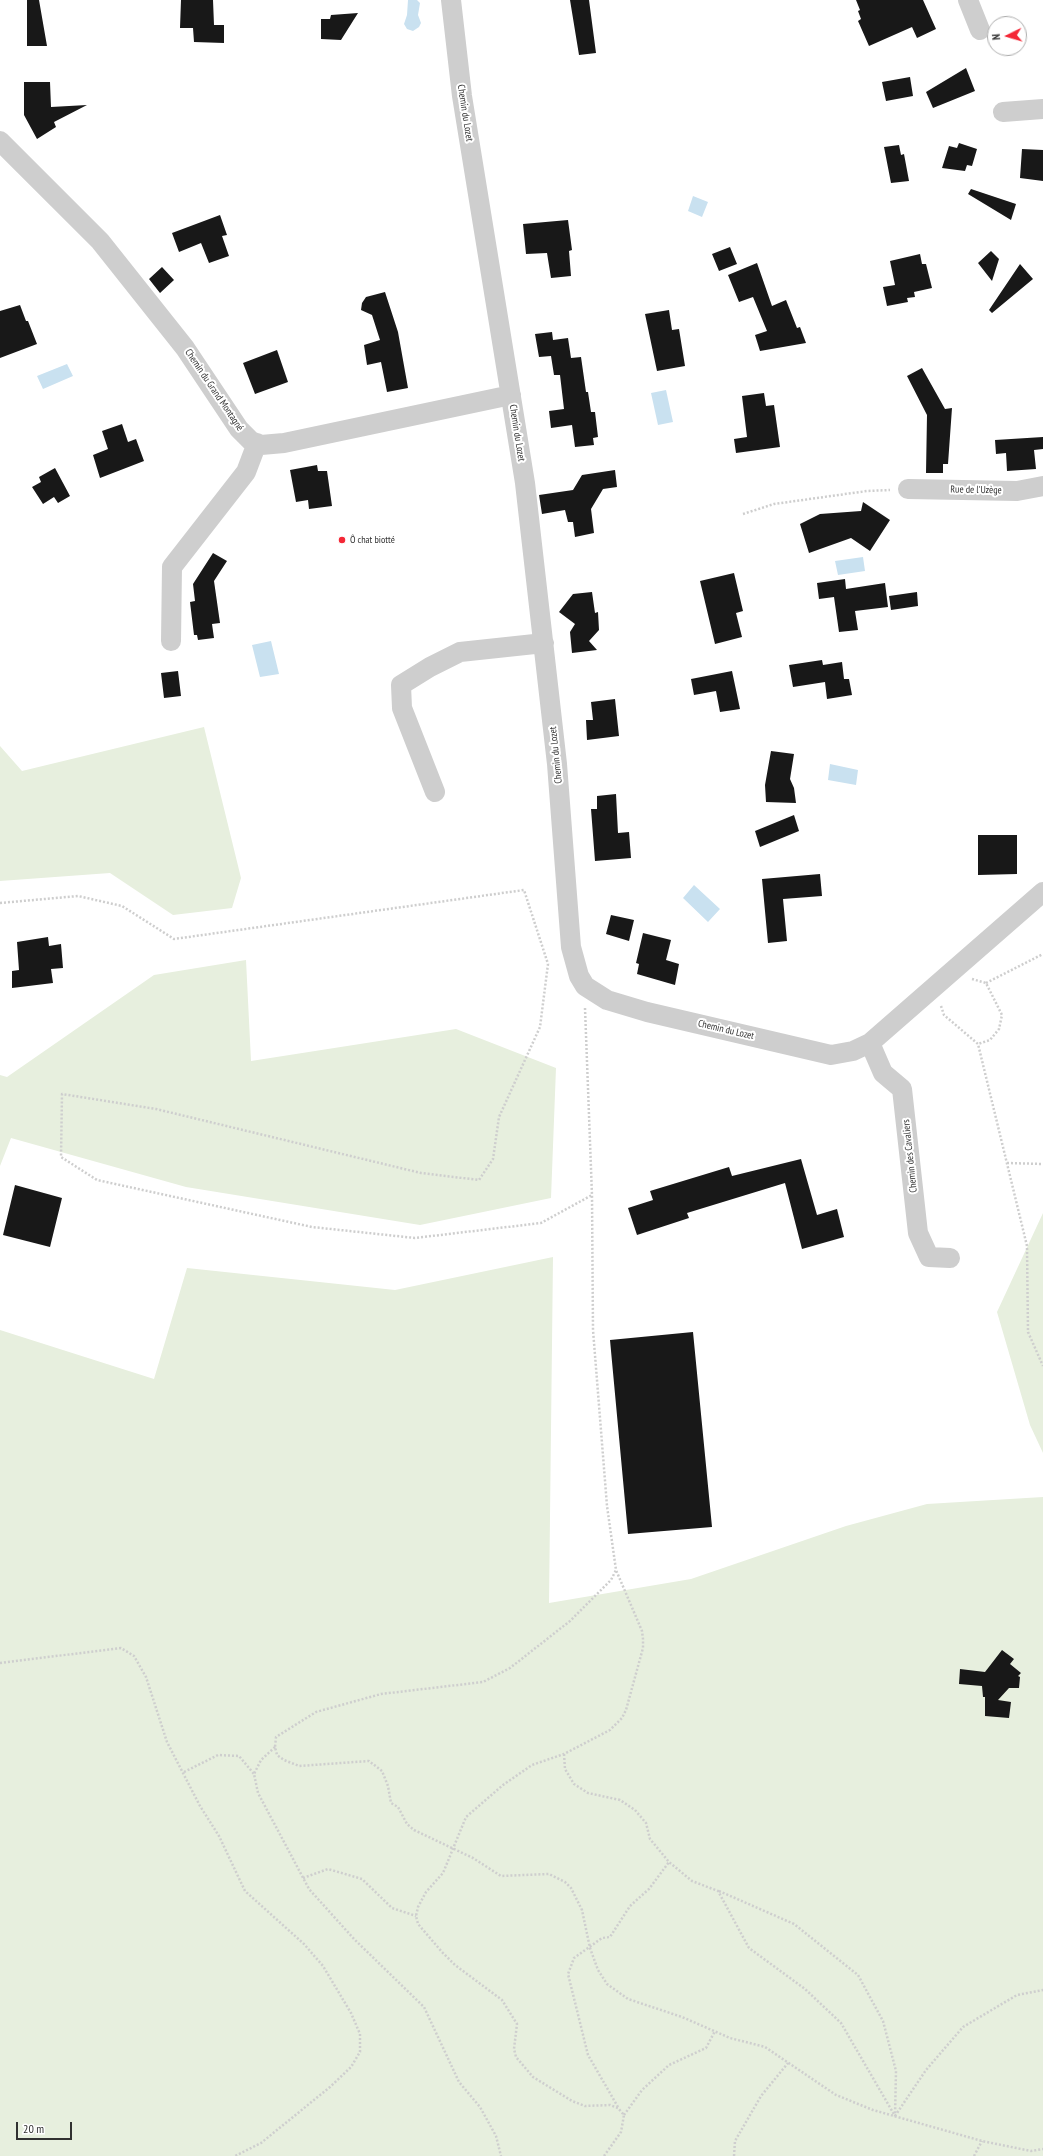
<!DOCTYPE html>
<meta charset="utf-8">
<style>
body{margin:0}
#map{position:relative;width:1043px;height:2156px;overflow:hidden;background:#fff;font-family:"PT Sans Narrow",sans-serif}
canvas{display:block}
.north{position:absolute;left:987px;top:16px;width:40px;height:40px;box-sizing:border-box;background:#fff;border:1px solid #adadad;border-radius:50%;rotate:265deg;font-size:11px;font-weight:700;line-height:16px;text-align:center;color:#313131}
.north::after{content:'';display:block;margin:auto;width:14px;height:18px;background:#f42736;clip-path:polygon(50% 0,100% 100%,50% 72%,0 100%)}
.scale{position:absolute;left:16px;top:2122px;width:56px;height:18px;box-sizing:border-box;border:2px solid #313131;border-top:0;padding-left:5px;font-size:12px;line-height:14px;white-space:nowrap;color:#313131;-webkit-text-stroke:3px #fff;paint-order:stroke}
</style>
<div id="map">
<canvas width="1043" height="2156"></canvas>
<div class="north">N</div>
<div class="scale">20 m</div>
</div>
<script>
const context = document.querySelector('canvas').getContext('2d');
context.lineJoin = 'round';
function fill(path, color) { context.fillStyle = color; context.fill(path, 'evenodd'); }
const poly = rows => new Path2D(rows.map(r => 'M' + r).join(''));
function stroke(path, color, width, dash) { context.strokeStyle = color; context.lineWidth = width; context.lineCap = dash ? 'butt' : 'round'; context.setLineDash(dash || []); context.stroke(path); }
function label(font, color, halo, rows, align = 'center') {
  context.font = font + ' "PT Sans Narrow",sans-serif'; context.lineWidth = 4; context.setLineDash([]); context.textBaseline = 'middle'; context.strokeStyle = halo; context.fillStyle = color; for (const [text, x, y, turn = 0] of rows) {
    context.save(); context.translate(x, y); context.rotate((+turn || 0) * Math.PI / 180); context.textAlign = isNaN(turn) ? turn : align; if (halo) context.strokeText(text, 0, 0); context.fillText(text, 0, 0); context.restore();
  }
}
const green = poly([
 [204,727,241,878,232,908,173,915,110,873,0,881,0,746,22,771],
 [246,960,251,1061,456,1029,556,1068,551,1198,420,1225,186,1187,11,1138,0,1166,0,1075,7,1077,154,975],
 [1043,1213,1043,1453,1030,1425,997,1312],
 [553,1257,549,1603,691,1579,846,1526,927,1504,1043,1497,1043,2156,0,2156,0,1330,154,1379,187,1268,395,1290]
]);
const water = poly([
 [408,0,417,0,420,3,418,15,421,23,419,27,413,31,407,29,404,24,407,15],
 [693,196,708,202,702,217,688,211],
 [67,364,73,376,43,389,37,376],
 [666,390,673,422,658,425,651,393],
 [863,557,865,571,838,575,835,561],
 [271,641,279,674,260,677,252,645],
 [830,764,858,770,856,785,828,780],
 [694,885,720,909,708,922,683,898]
]);
const building = poly([
 [27,0,39,0,47,46,27,46],
 [181,0,213,0,214,25,224,25,224,43,194,42,193,28,180,28],
 [570,0,589,0,596,53,579,55],
 [856,0,923,0,936,29,917,38,912,27,869,46,858,21,861,19,858,11,860,10],
 [358,13,341,40,321,39,321,19,330,19,331,15],
 [966,68,975,91,933,108,926,92],
 [910,77,913,96,886,101,882,82],
 [24,82,50,82,51,107,87,105,54,122,56,127,37,139,24,115],
 [959,143,977,149,972,166,967,165,965,171,942,168,949,146,957,148],
 [899,145,901,155,904,154,909,181,891,183,884,147],
 [1022,149,1043,150,1043,181,1020,178],
 [971,189,1016,204,1011,220,968,194],
 [220,215,227,235,222,236,229,256,209,263,201,243,179,252,172,233],
 [568,220,572,250,569,251,571,276,551,278,547,253,526,254,523,224],
 [730,247,737,264,719,271,712,254],
 [991,251,999,259,992,281,978,263],
 [920,254,922,264,926,264,932,288,914,292,915,297,907,298,908,302,887,306,883,287,895,285,890,261],
 [757,263,772,306,786,300,797,328,800,327,806,343,760,351,755,335,767,331,753,297,739,302,728,275],
 [1020,264,1033,279,992,313,989,310],
 [162,267,174,280,160,293,149,279],
 [385,292,398,332,408,388,387,392,381,362,367,365,364,345,380,340,372,315,361,310,362,303,366,297],
 [20,305,26,321,28,321,37,344,0,358,0,311],
 [669,310,672,330,679,329,685,366,657,371,645,314],
 [552,332,553,340,568,338,571,358,581,357,586,392,588,392,591,412,595,412,598,437,593,438,594,445,575,447,572,425,551,428,549,411,564,409,560,375,554,375,551,356,539,357,535,334],
 [277,350,288,382,255,394,243,363],
 [922,368,945,409,952,408,948,464,943,464,943,473,926,473,927,415,907,376],
 [764,393,766,406,774,405,780,447,736,453,734,439,747,437,742,396],
 [122,424,128,442,136,439,144,461,100,478,93,455,108,449,102,431],
 [1043,437,1043,449,1034,450,1036,469,1007,471,1006,453,996,454,995,440],
 [317,465,318,471,327,471,332,506,309,509,308,500,296,502,290,470],
 [55,468,70,496,58,503,54,497,43,504,32,487,41,482,39,477],
 [615,470,617,487,603,489,591,509,594,533,575,537,573,522,568,522,565,510,542,514,539,495,573,490,582,475],
 [863,502,890,520,870,551,851,538,809,553,800,524,820,514,861,511],
 [213,553,227,561,214,581,220,623,212,624,214,638,198,640,197,635,194,635,190,602,195,601,193,584],
 [734,573,743,611,736,613,742,637,715,644,700,581],
 [845,579,846,589,885,583,888,607,855,611,858,630,839,632,834,597,819,599,817,583],
 [592,592,595,613,598,612,599,630,589,641,597,650,572,653,570,632,575,624,559,612,573,594],
 [917,592,918,606,891,610,889,596],
 [822,660,823,665,842,662,844,679,849,679,852,695,827,699,825,682,793,687,789,665],
 [178,671,181,696,164,698,161,673],
 [732,671,740,709,720,712,716,691,694,695,691,679],
 [615,699,619,736,587,740,586,720,593,720,591,702],
 [771,751,794,754,790,779,794,788,796,803,766,802,765,785],
 [616,794,618,833,629,832,631,858,595,861,591,809,597,809,597,796],
 [794,815,799,831,760,847,755,831],
 [978,835,1017,835,1017,874,978,875],
 [820,874,822,896,783,899,787,941,768,943,762,879],
 [611,915,634,920,629,941,606,934],
 [643,933,671,940,666,960,679,964,675,985,637,974,639,964,636,963],
 [48,937,49,946,61,944,63,968,51,969,53,983,12,988,12,971,19,970,17,942],
 [801,1159,817,1215,837,1209,844,1237,802,1249,785,1183,687,1213,689,1218,637,1235,628,1208,653,1200,650,1191,729,1167,732,1176],
 [15,1185,62,1198,50,1247,3,1235],
 [693,1332,712,1527,628,1534,610,1340],
 [1002,1650,1014,1659,1010,1664,1021,1673,1018,1676,1020,1677,1019,1688,1009,1688,998,1700,1011,1702,1009,1718,985,1716,985,1697,983,1697,982,1686,959,1684,960,1669,985,1672]
]);
const path = poly([
 [743,514,774,504,867,491,890,490],
 [0,903,78,896,122,906,174,939,524,890,548,964,540,1027,499,1117,493,1159,479,1180,421,1173,156,1109,62,1094,61,1157,97,1180,312,1227,415,1238,541,1223,592,1195],
 [972,979,986,983,1002,1015,999,1029,990,1040,978,1044],
 [986,983,1043,954],
 [941,1006,944,1015,978,1044,1027,1246,1028,1332,1043,1366],
 [585,1008,592,1195,593,1330,607,1506,616,1570,611,1580,570,1621,510,1668,483,1682,381,1694,316,1712,276,1737,275,1747,277,1755,284,1760,299,1766,369,1761,382,1771,388,1786,391,1803,398,1807,407,1824,414,1830,473,1858,501,1876,549,1874,565,1882,571,1888,582,1910,590,1948,598,1970,607,1984,628,1999,682,2017,730,2038,765,2047,836,2095,873,2110,982,2141,1031,2151,1043,2149],
 [1007,1163,1043,1164],
 [0,1663,121,1648,134,1656,146,1677,167,1742,200,1806,219,1836,245,1891,304,1944,323,1966,351,2013,360,2034,360,2052,351,2067,330,2087,261,2143,235,2156],
 [275,1747,261,1760,254,1774,258,1793,309,1889,354,1939,424,2007,459,2082,480,2107,496,2136,501,2156],
 [564,1754,565,1769,574,1784,588,1793,620,1800,635,1810,646,1823,650,1839,669,1862,692,1881,718,1891,749,1948,805,1989,841,2023,895,2116],
 [184,1772,218,1755,239,1756,254,1774],
 [303,1878,328,1869,362,1879,392,1908,416,1916],
 [719,1891,794,1924,858,1975,883,2021,896,2071,895,2116],
 [618,2107,588,2055,568,1974,574,1958,602,1938,610,1937,630,1906,649,1889,669,1862],
 [624,2115,642,2090,669,2065,706,2048,715,2031],
 [895,2116,926,2070,963,2027,1017,1995,1043,1990],
 [604,2156,621,2132,624,2115,618,2108,610,2105,585,2106,572,2101,533,2077,516,2057,514,2049,517,2024,502,2000,455,1965,442,1952,418,1924,416,1916,418,1907,426,1892,443,1873,466,1817,503,1785,532,1765,564,1754,610,1730,622,1718,626,1710,643,1648,643,1639,642,1631,616,1570],
 [734,2156,735,2141,761,2096,788,2063],
 [974,2156,982,2141]
]);
const minor = poly([
 [451,0,462,96,525,483,557,764,571,947,579,976,585,986,607,1000,647,1012,831,1055,853,1051,870,1043,1043,892],
 [968,0,980,30],
 [1003,112,1043,109],
 [0,141,100,241,185,348,239,429,251,441,261,445,284,443,511,395],
 [908,489,1017,491,1043,486],
 [171,641,172,567,246,472,257,443],
 [435,792,402,708,401,685,430,667,460,652,544,643],
 [870,1043,883,1073,902,1089,918,1233,929,1257,950,1258]
]);
const markers = [
 [342,540,4,"#f42736"]
];
const streetNames = [
 ["Chemin du Lozet",465,113,81],
 ["Chemin du Grand Montagné",214,390,56],
 ["Chemin du Lozet",517,433,81],
 ["Rue de l'Uzège",976,490,1],
 ["Chemin du Lozet",556,755,-96],
 ["Chemin du Lozet",726,1030,13],
 ["Chemin des Cavaliers",910,1156,-96]
];
const poiNames = [
 ["Ô chat biotté",350,540]
];
fill(green, '#e7efde');
fill(water, '#c9e1f0');
fill(building, '#181818');
stroke(path, '#cecece', 2.5, [2, 2]);
stroke(minor, '#cecece', 20);
for (const [x, y, r, color] of markers) { const dot = new Path2D(); dot.arc(x, y, r, 0, 2 * Math.PI); context.fillStyle = color; context.fill(dot); stroke(dot, '#fff', 1.5); }
label('10px', '#313131', '#fff', streetNames);
label('10px', '#313131', '#fff', poiNames, 'left');
</script>
